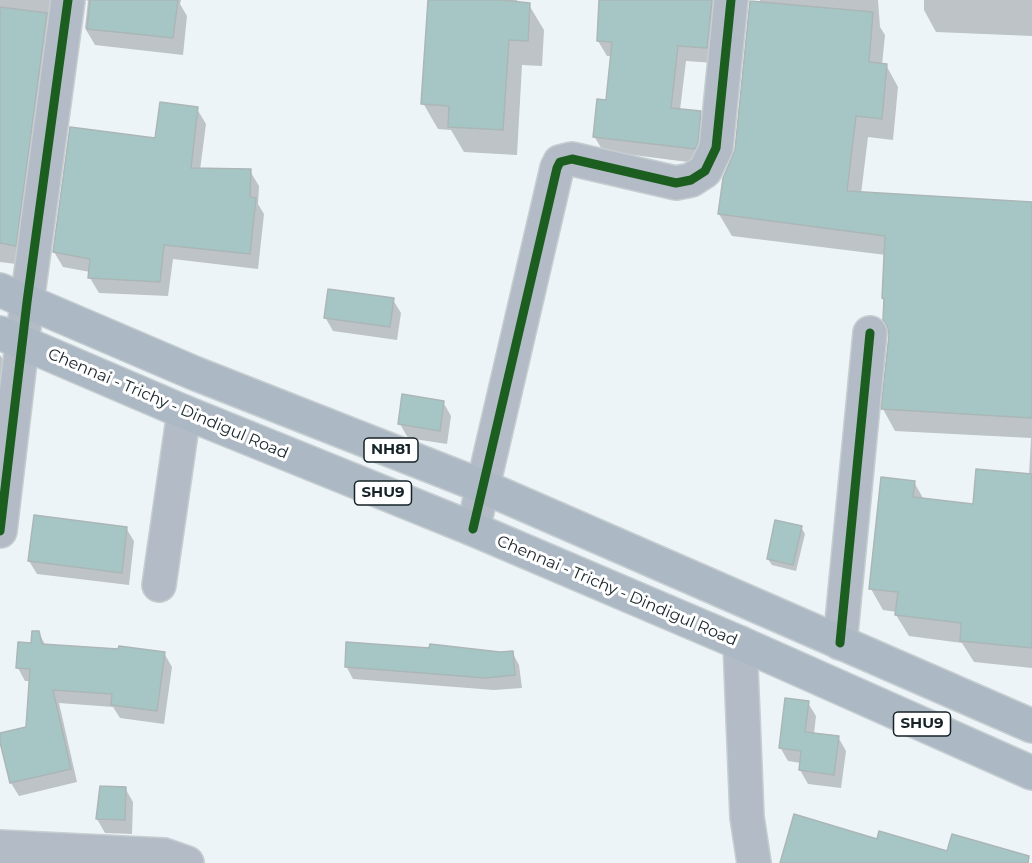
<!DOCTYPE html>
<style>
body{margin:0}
canvas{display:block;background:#ecf4f7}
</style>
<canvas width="1032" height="863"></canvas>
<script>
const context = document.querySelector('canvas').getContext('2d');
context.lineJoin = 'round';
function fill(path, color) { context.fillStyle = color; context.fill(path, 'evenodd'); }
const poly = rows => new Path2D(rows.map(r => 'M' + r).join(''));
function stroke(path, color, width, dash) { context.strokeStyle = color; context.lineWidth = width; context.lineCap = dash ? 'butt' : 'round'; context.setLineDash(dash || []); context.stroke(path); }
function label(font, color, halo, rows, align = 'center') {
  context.font = font + ' Montserrat,sans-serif'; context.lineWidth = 6; context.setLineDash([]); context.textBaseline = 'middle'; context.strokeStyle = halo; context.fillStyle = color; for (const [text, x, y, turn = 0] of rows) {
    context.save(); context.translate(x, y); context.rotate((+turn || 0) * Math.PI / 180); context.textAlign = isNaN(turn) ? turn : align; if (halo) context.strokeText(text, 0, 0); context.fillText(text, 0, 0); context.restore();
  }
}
const shadow = poly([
 [0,0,71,0,24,265,0,262],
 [86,0,181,0,180,4,187,16,183,55,95,45,85,28,88,1],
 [429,0,517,0,517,4,529,5,544,30,542,66,522,65,517,155,464,152,451,130,438,129,423,103],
 [601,0,717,0,715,63,686,61,680,110,700,113,709,128,703,164,603,151,594,136,607,101,612,56,607,56,598,41],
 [760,0,878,0,880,27,885,35,882,65,886,65,898,87,893,140,868,137,861,194,1032,204,1032,668,974,662,962,643,909,636,896,615,897,612,883,610,871,589,914,482,924,500,974,505,1029,475,1031,438,895,431,883,409,890,335,883,298,886,255,732,236,719,214,736,150],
 [924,0,1032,0,1032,36,936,32,924,10],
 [197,109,206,124,200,170,250,171,259,186,258,204,264,214,258,269,173,259,168,296,99,293,90,278,90,272,63,267,54,252,157,139],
 [393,300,401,313,397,340,333,331,325,317],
 [0,355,9,369,0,398],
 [443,402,451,416,447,444,408,438,400,424],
 [801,527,805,534,796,571,772,565,768,559],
 [126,528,134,541,129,585,37,574,29,561],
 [38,632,46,646,164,653,172,667,164,724,120,718,113,707,59,703,77,782,19,796,11,783,0,734,28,728,30,681,25,681,18,668,33,645],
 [512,652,519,665,522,688,494,690,353,679,346,666],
 [808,703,816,716,814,734,838,737,846,751,841,788,808,784,800,770,801,763,788,761,780,747],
 [101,787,125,788,133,802,132,834,105,833,97,819]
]);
const building = poly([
 [90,0,178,0,173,38,87,29,90,0],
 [428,0,501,0,530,3,528,41,509,40,503,130,448,127,449,106,421,104,428,0],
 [599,0,712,0,707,48,678,46,671,108,701,111,698,143,695,149,593,137,597,99,606,100,612,42,597,41,599,0],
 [750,1,873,12,869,62,887,64,882,119,856,116,847,191,1032,202,1032,418,881,409,889,335,887,326,883,320,884,299,882,298,885,236,718,214,723,178,735,150,750,1],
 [0,7,47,13,16,246,0,243,0,7],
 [160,102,198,107,191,168,251,169,250,197,256,198,250,254,164,245,160,282,88,278,90,259,53,252,70,127,155,138,160,102],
 [328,289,394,298,390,327,324,318,328,289],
 [402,394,444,401,440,431,398,424,402,394],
 [976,469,1032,474,1032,648,960,641,961,623,895,615,898,592,869,589,881,477,915,481,913,497,973,504,976,469],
 [34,515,127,527,122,573,28,561,34,515],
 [775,520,802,526,793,565,767,559,775,520],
 [32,631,39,631,42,644,118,649,119,646,165,652,157,711,111,705,112,694,53,690,71,769,10,783,0,742,0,733,26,727,30,669,16,668,18,642,31,643,32,631],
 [346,642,429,648,430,644,500,652,513,651,515,675,486,678,345,667,346,642],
 [785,698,809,701,805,732,839,736,834,775,799,770,801,751,779,748,785,698],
 [100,786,126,787,125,820,96,819,100,786],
 [794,814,877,839,879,831,947,851,952,834,1029,856,1028,863,780,863,794,814]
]);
const minor = poly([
 [473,529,557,168,560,162,572,159,676,183,691,180,705,171,716,148,731,0],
 [0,531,27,302,68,0],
 [159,585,184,412],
 [740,643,747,817,754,863],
 [840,643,870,333],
 [0,847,164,855,187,863]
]);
const highway = poly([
 [0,290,194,373,484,487,1032,726],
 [0,333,184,412,473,529,740,643,1032,773]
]);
const cycleway = poly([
 [473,529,557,168,560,162,572,159,676,183,691,180,705,171,716,148,731,0],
 [0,531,27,302,68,0],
 [840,643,870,333]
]);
const shields = [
 [391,450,54],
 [383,493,57],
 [922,724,57]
];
const shieldNames = [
 ["NH81",391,450],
 ["SHU9",383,493],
 ["SHU9",922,724]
];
const streetNames = [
 ["Chennai - Trichy - Dindigul Road",168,404,23],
 ["Chennai - Trichy - Dindigul Road",617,591,23]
];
fill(shadow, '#0003');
fill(building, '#a6c6c6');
stroke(building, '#abb6b7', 1.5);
stroke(minor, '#c6ced1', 36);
stroke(highway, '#c6ced1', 36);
stroke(minor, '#b3bcc6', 33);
stroke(highway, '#acb8c3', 33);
stroke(cycleway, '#1b5e20', 9);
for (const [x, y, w] of shields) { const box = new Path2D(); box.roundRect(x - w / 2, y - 12, w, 24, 4.5); context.fillStyle = '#fff'; context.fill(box); stroke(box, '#162328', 1.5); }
label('bold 15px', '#162328', null, shieldNames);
label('16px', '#162328', '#fff', streetNames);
</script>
